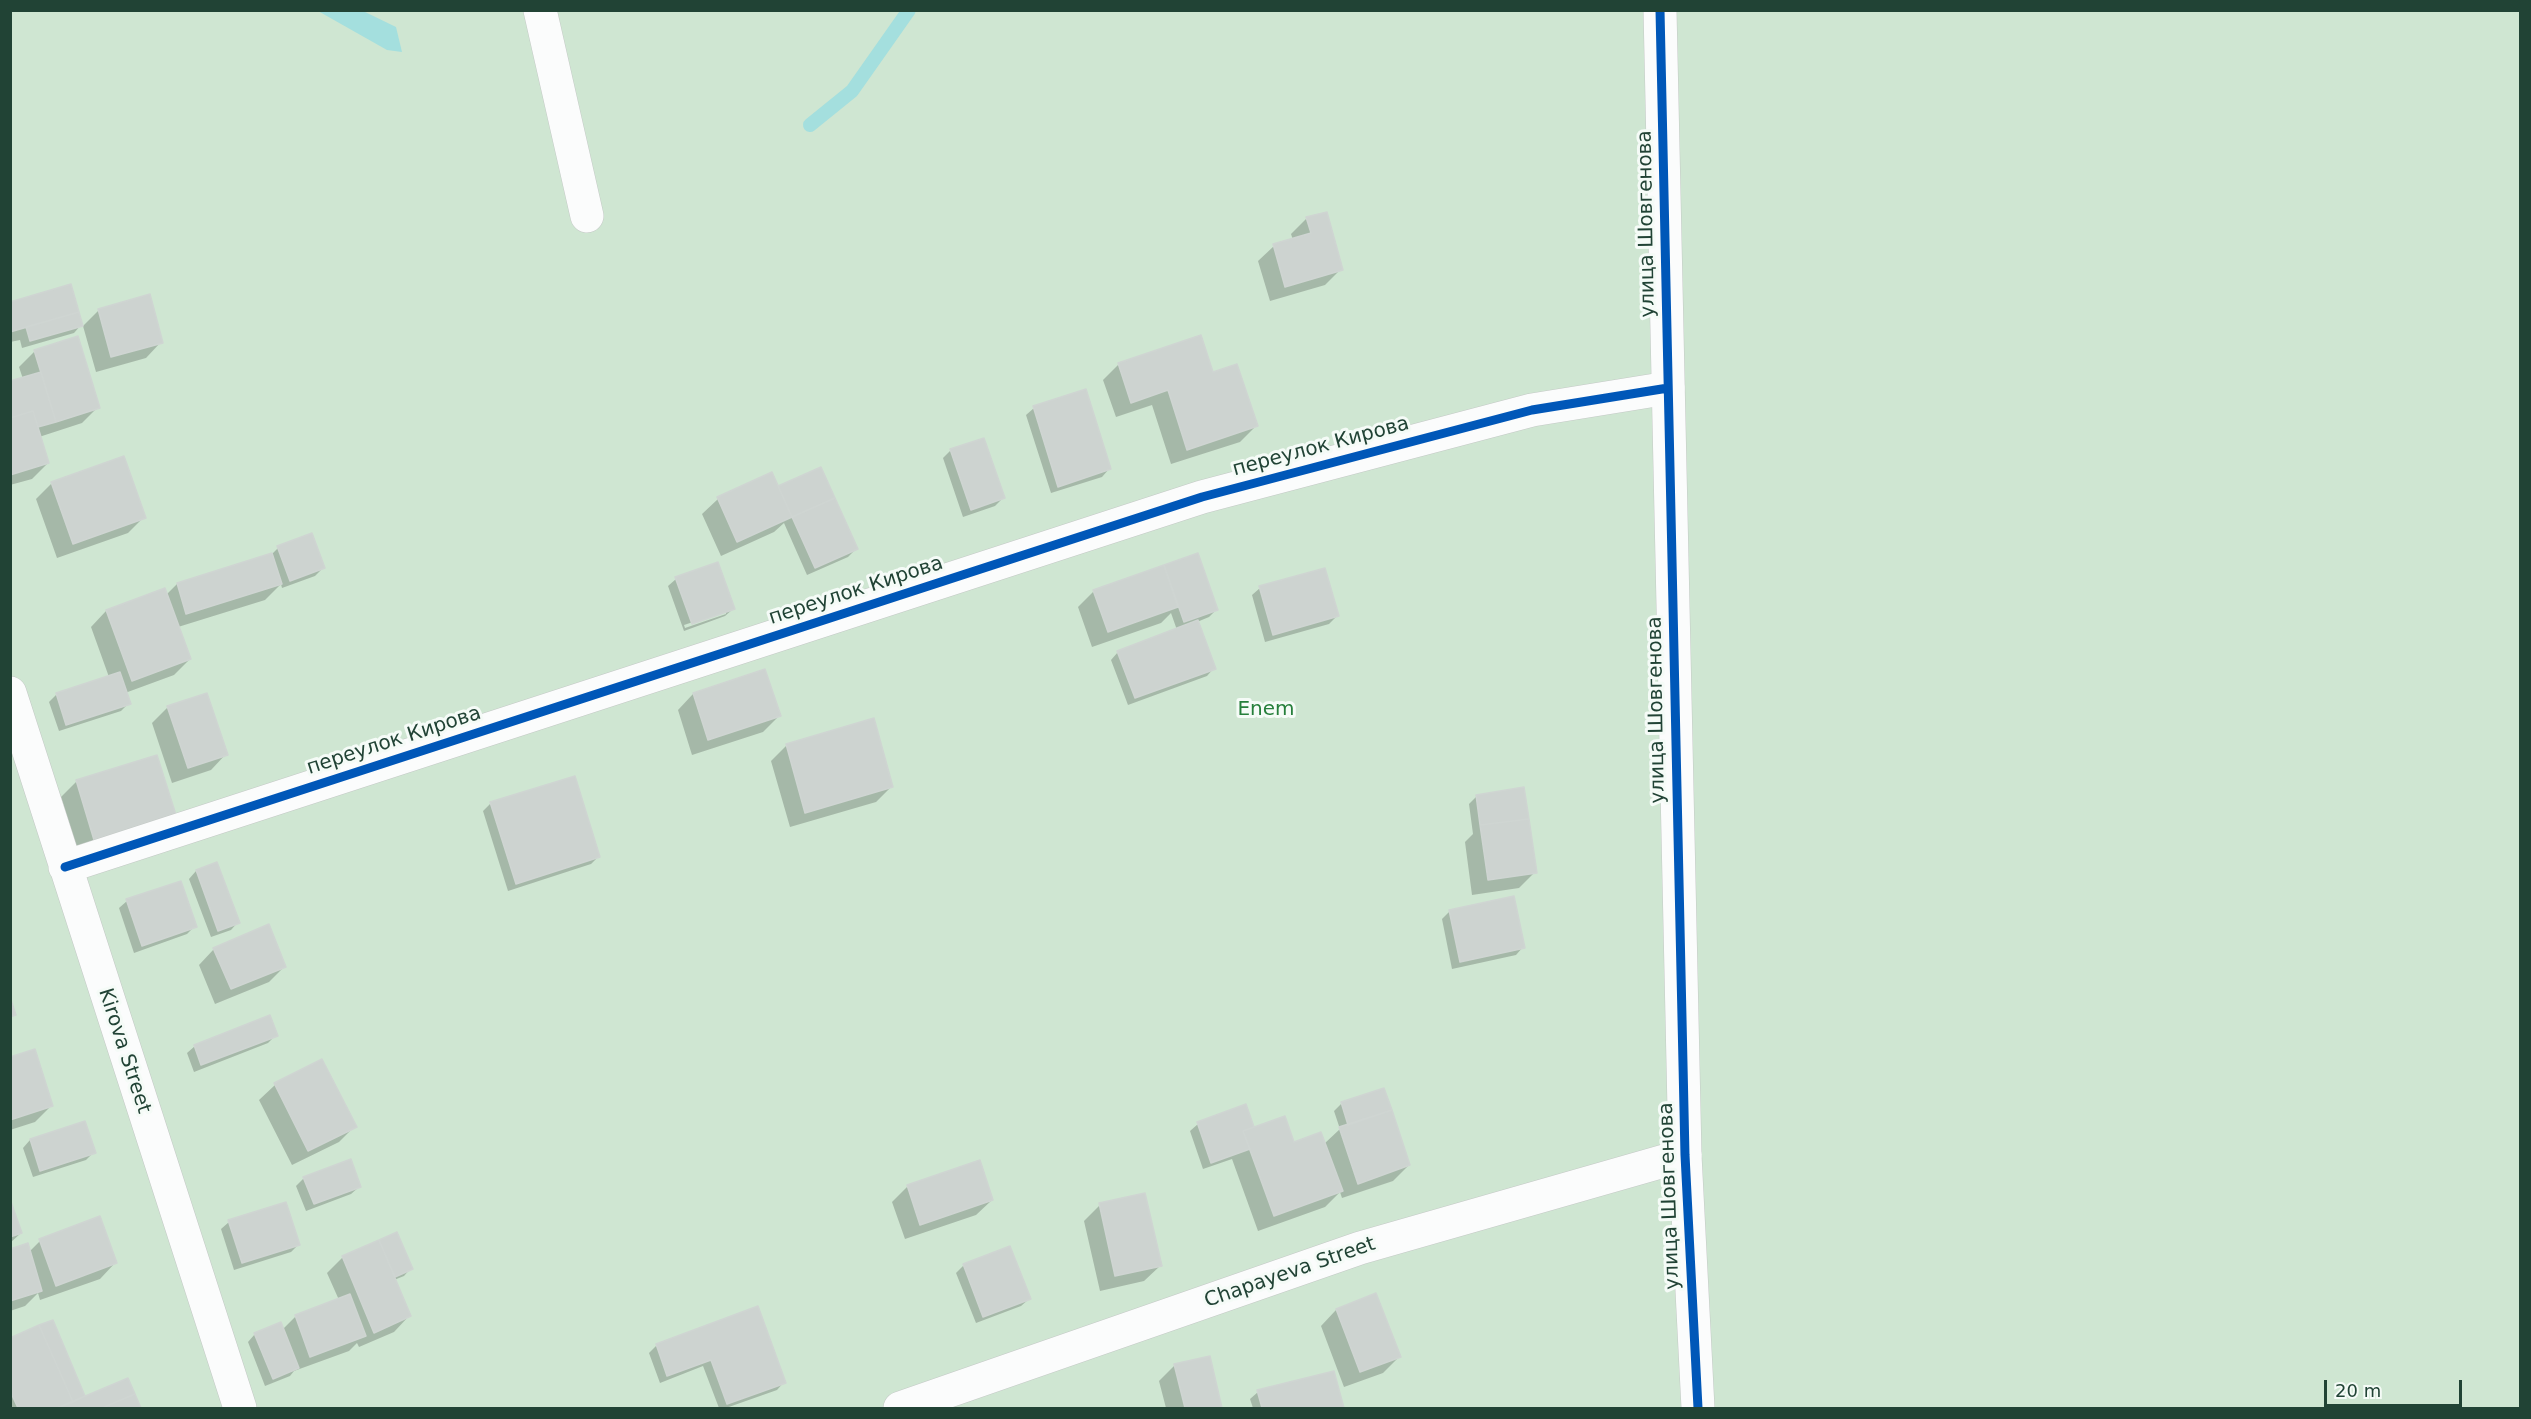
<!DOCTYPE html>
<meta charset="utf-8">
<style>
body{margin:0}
#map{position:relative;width:2531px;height:1419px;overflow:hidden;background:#e7ece9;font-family:"DejaVu Sans",sans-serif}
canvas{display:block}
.frame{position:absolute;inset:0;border:12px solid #214335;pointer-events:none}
.scale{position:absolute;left:2324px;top:1380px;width:138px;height:27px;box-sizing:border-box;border:3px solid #214335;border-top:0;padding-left:8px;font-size:18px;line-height:21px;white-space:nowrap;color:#214335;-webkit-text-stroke:4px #f5fbf7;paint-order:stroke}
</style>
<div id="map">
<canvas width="2531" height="1419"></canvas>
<div class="frame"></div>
<div class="scale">20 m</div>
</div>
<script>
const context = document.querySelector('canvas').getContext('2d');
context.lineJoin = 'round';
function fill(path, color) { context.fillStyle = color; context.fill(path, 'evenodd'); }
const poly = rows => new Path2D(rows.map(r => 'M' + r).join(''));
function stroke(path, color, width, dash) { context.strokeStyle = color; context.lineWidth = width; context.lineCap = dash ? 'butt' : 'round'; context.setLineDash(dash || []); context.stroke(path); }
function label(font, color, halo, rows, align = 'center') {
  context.font = font + ' "DejaVu Sans",sans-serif'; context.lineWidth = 6; context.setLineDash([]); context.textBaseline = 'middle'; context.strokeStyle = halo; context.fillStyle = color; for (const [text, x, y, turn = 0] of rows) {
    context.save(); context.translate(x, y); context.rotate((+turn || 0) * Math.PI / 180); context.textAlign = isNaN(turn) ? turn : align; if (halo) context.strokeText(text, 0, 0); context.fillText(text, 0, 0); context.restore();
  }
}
const green = poly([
 [11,11,2520,11,2520,1408,11,1408]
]);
const water = poly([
 [318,11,363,11,396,27,402,52,387,50]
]);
const shadow = poly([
 [1307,218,1341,269,1325,285,1270,301,1258,261,1274,246,1293,240,1291,234],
 [10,304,81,325,74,333,22,348,20,340,10,342],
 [99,310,161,342,146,358,96,372,83,326],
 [35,351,98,407,82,423,39,437,48,463,32,479,10,485,10,383,23,379,19,367],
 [1119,364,1212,374,1256,426,1240,442,1171,464,1152,405,1116,417,1103,380],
 [1034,408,1109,469,1102,477,1051,493,1026,415],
 [951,450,1003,498,995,506,963,517,943,458],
 [52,483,144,517,128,533,57,558,36,499],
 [778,488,856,549,848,557,807,575,784,523,774,532,721,556,702,514,718,499],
 [278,548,323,568,315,576,282,588,281,584,265,600,178,627,190,659,174,675,125,693,129,703,121,711,59,731,49,702,57,694,109,677,91,627,106,611,166,595,177,584,271,555],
 [1197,555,1216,610,1209,617,1197,622,1214,668,1207,676,1128,705,1111,660,1118,652,1177,630,1171,613,1161,623,1092,647,1078,607,1094,591],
 [676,579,733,609,725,616,684,631,668,586],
 [726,611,726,614,685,628,684,625],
 [1260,588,1337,616,1329,624,1265,642,1252,595],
 [693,694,779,716,763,732,692,755,678,710],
 [168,707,226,754,211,770,172,783,152,723],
 [787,745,891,787,876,802,790,827,771,761],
 [574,778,598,857,591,864,508,891,483,811,490,804],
 [77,781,158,831,79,855,61,797],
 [1477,796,1535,872,1519,888,1472,895,1465,842,1473,834,1469,804],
 [216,864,238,922,231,930,211,937,189,879,196,871],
 [127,901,195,926,187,934,134,953,119,908],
 [1450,911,1523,947,1516,955,1452,969,1442,919],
 [214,949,285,966,269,982,215,1004,199,965],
 [276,1035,268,1043,194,1072,187,1053,195,1046],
 [10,1058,51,1106,35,1122,10,1130],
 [275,1085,355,1126,339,1142,292,1165,259,1100],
 [1383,1090,1409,1165,1393,1181,1342,1198,1340,1192,1325,1207,1258,1231,1232,1159,1203,1169,1190,1131,1198,1124,1245,1106,1253,1129,1293,1144,1324,1144,1340,1129,1334,1111,1341,1104],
 [30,1140,94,1152,86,1160,33,1177,23,1148],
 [304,1178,359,1187,351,1194,306,1211,296,1186],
 [908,1186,992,1200,976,1215,905,1239,892,1202],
 [10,1204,21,1233,10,1243],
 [1100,1205,1160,1266,1144,1281,1100,1291,1084,1221],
 [229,1222,298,1245,291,1252,234,1270,221,1229],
 [397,1234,411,1268,404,1276,394,1280,409,1316,394,1332,359,1347,357,1343,349,1351,294,1371,290,1376,265,1386,248,1342,255,1334,283,1329,296,1316,339,1300,327,1273,343,1257],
 [40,1241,115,1263,100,1279,40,1300,38,1293,25,1306,10,1311,10,1250,29,1252],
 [964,1265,1029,1299,1021,1306,976,1323,956,1273],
 [758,1308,784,1382,777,1390,726,1408,719,1408,703,1366,660,1383,649,1353,657,1345],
 [1336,1310,1399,1357,1383,1373,1344,1387,1321,1326],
 [52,1322,85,1398,127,1380,140,1408,10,1408,10,1340],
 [1209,1358,1220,1408,1166,1408,1159,1381,1175,1365],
 [1333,1373,1342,1408,1253,1408,1250,1399,1258,1392]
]);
const stream = poly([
 [810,125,852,91,909,10]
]);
const building = poly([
 [1327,212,1343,270,1285,287,1273,244,1311,233,1306,217,1327,212],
 [71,284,79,312,10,332,10,302,71,284],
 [150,294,163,343,111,357,98,309,150,294],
 [79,312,83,326,30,341,26,327,79,312],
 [1201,335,1213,372,1237,364,1258,426,1187,450,1168,390,1131,403,1118,363,1201,335],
 [78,336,100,408,56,422,34,350,78,336],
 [41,372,56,422,38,427,33,411,10,418,10,381,41,372],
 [1086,389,1111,469,1058,487,1033,406,1086,389],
 [33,411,49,463,10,475,10,418,33,411],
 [984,438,1005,498,971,510,950,449,984,438],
 [124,456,146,518,73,544,51,482,124,456],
 [821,467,835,498,792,517,778,486,821,467],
 [772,472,792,517,737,542,717,497,772,472],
 [835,498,858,549,815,568,792,517,835,498],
 [312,533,325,568,290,581,277,546,312,533],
 [272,553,282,584,186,614,177,583,272,553],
 [1198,553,1218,610,1184,622,1164,565,1198,553],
 [718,562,735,609,692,624,675,577,718,562],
 [1164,565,1178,607,1108,632,1093,590,1164,565],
 [1325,568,1339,616,1273,635,1259,586,1325,568],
 [165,588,191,659,132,681,106,610,165,588],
 [1198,620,1216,669,1135,698,1117,651,1198,620],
 [765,669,781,716,708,740,693,693,765,669],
 [120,672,131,704,66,725,56,693,120,672],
 [207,693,228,755,188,768,167,706,207,693],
 [874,718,893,787,805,813,786,744,874,718],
 [157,755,176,815,94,840,76,780,157,755],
 [575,776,600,857,516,884,490,802,575,776],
 [1524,787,1529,819,1480,825,1476,795,1524,787],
 [1529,819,1537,873,1488,880,1480,825,1529,819],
 [217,862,240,923,218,931,196,870,217,862],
 [181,881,197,927,142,946,126,899,181,881],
 [1514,896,1525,948,1460,962,1449,910,1514,896],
 [269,924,286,967,231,989,213,948,269,924],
 [10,997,16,1015,10,1017,10,997],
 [270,1015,278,1036,201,1065,194,1045,270,1015],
 [35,1049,53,1106,10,1120,10,1057,35,1049],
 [322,1059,357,1127,308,1151,274,1083,322,1059],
 [1384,1088,1392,1110,1348,1125,1341,1102,1384,1088],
 [1246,1104,1254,1127,1243,1131,1250,1149,1211,1163,1197,1122,1246,1104],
 [1392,1110,1410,1165,1358,1184,1339,1127,1392,1110],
 [1285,1116,1294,1142,1321,1132,1343,1191,1274,1216,1243,1131,1285,1116],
 [85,1121,96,1153,40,1171,30,1139,85,1121],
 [351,1159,361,1187,314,1204,303,1177,351,1159],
 [980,1160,993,1200,920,1225,907,1185,980,1160],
 [1145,1193,1162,1266,1115,1276,1099,1203,1145,1193],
 [10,1199,22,1233,10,1237,10,1199],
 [286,1202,300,1245,242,1263,228,1220,286,1202],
 [100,1216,117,1263,56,1286,39,1239,100,1216],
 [397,1232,413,1269,395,1277,379,1240,397,1232],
 [379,1240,411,1316,374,1333,342,1256,379,1240],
 [28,1243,42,1291,10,1301,10,1249,28,1243],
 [1010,1246,1031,1299,983,1317,963,1264,1010,1246],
 [1376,1293,1401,1357,1360,1372,1336,1309,1376,1293],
 [350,1294,366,1336,310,1357,295,1315,350,1294],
 [758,1306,786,1383,727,1404,711,1360,667,1376,656,1344,758,1306],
 [53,1320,85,1396,73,1402,39,1325,53,1320],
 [281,1322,299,1368,273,1379,254,1333,281,1322],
 [39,1325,73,1402,57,1408,18,1408,10,1391,10,1338,39,1325],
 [1210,1356,1222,1408,1185,1408,1174,1364,1210,1356],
 [1334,1371,1344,1408,1262,1408,1257,1390,1334,1371],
 [128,1378,135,1394,102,1408,57,1408,128,1378],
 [135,1394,141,1408,102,1408,135,1394]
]);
const minor = poly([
 [540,10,587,216],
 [10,693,240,1408],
 [65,867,1202,497,1532,410,1668,388],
 [900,1408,1360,1248,1685,1155]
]);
const tertiary = poly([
 [1660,10,1685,1155,1698,1408]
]);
const cycleway = poly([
 [1660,10,1685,1155,1698,1408],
 [65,867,1202,497,1532,410,1668,388]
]);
const streetNames = [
 ["улица Шовгенова",1647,224,-91],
 ["переулок Кирова",1321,447,-15],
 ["переулок Кирова",856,591,-18],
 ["улица Шовгенова",1657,710,-91],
 ["переулок Кирова",394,741,-18],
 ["Kirova Street",124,1051,72],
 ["улица Шовгенова",1670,1196,-92],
 ["Chapayeva Street",1290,1273,-19]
];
const parkNames = [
 ["Enem",1266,710]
];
fill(green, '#cfe6d2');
fill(water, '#a4dfde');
fill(shadow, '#0003');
stroke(stream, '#a4dfde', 14);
fill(building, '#cdd3d0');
stroke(building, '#cfd5d2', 1.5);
stroke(minor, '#c4c9c6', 34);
stroke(tertiary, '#c4c9c6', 34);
stroke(minor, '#fbfcfc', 33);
stroke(tertiary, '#fbfcfc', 33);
stroke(cycleway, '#0057b8', 9);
label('20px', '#214335', '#f5fbf7', streetNames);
label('20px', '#267f3b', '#f5fbf7', parkNames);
</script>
